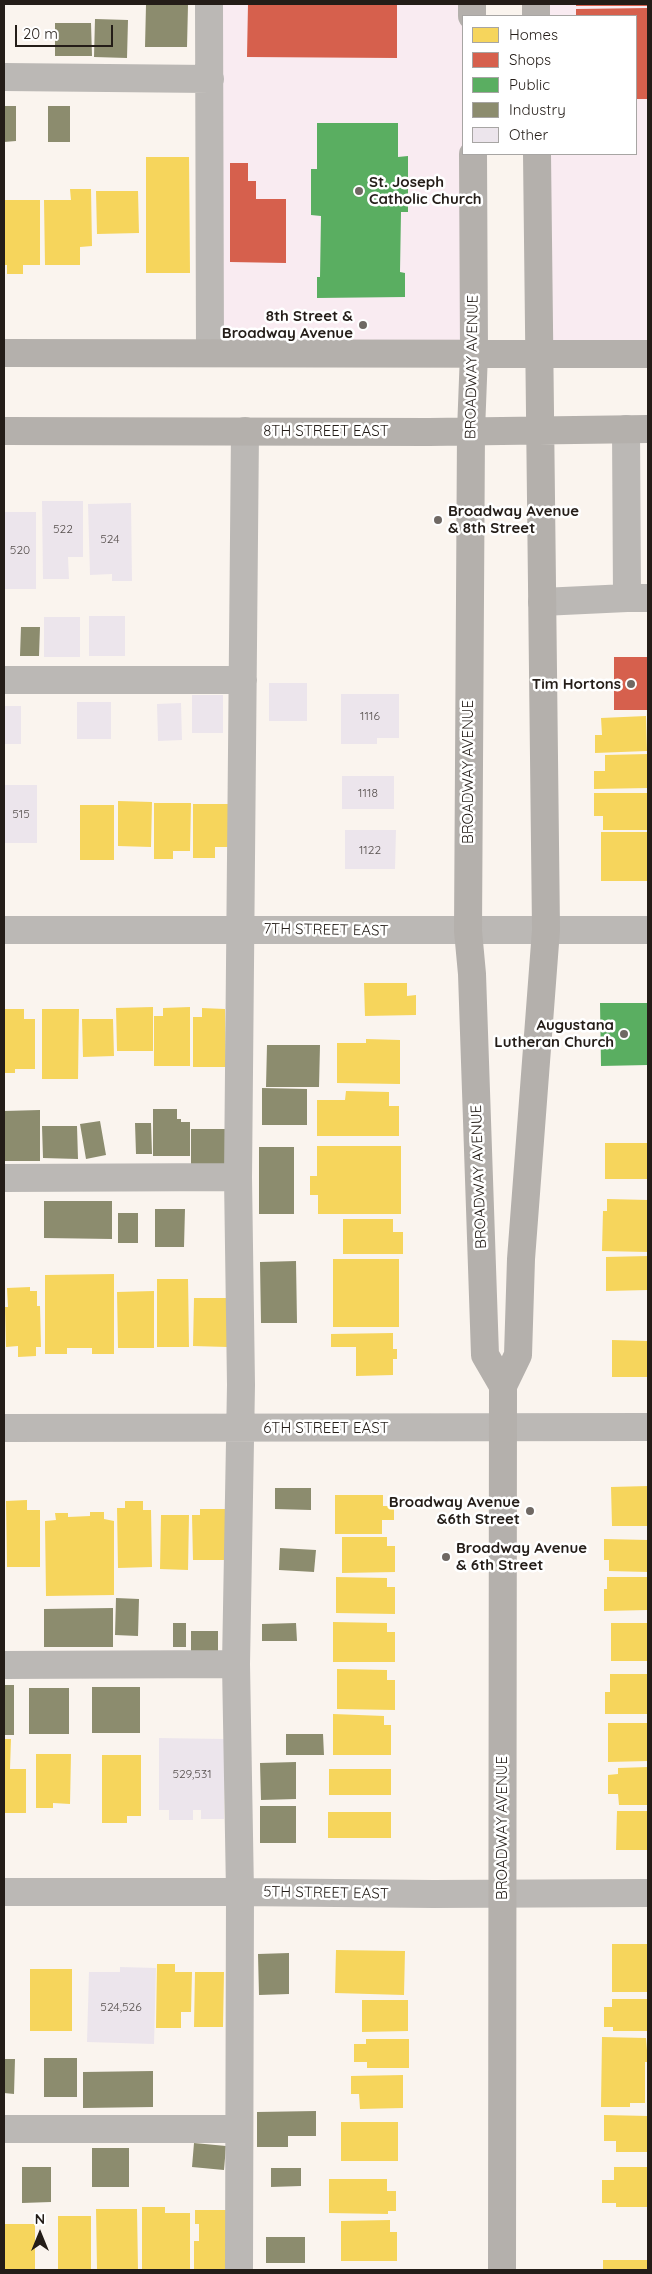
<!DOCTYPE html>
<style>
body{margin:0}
#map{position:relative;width:652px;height:2274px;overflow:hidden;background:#faf4ee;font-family:Quicksand,sans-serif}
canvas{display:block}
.frame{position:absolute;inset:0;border:5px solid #241d18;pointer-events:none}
.legend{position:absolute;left:462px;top:15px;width:175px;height:140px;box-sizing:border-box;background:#fff;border:1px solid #a7a5a3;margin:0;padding:6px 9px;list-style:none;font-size:15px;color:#241d18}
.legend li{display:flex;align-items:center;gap:10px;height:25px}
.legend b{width:25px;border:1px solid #a7a5a3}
.north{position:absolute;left:15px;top:2209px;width:50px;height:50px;-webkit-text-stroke:4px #fff;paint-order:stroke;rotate:0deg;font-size:14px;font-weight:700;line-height:20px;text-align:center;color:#241d18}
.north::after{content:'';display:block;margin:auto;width:18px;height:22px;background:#241d18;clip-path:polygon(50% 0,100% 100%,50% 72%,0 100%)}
.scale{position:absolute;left:15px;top:25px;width:98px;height:22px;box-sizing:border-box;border:2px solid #241d18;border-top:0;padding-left:6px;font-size:15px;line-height:18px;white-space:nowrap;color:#241d18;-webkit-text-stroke:4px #fff;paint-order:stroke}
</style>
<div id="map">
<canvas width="652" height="2274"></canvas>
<div class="frame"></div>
<ul class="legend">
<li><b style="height:14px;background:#f6d55c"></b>Homes</li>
<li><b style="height:14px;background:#d6604d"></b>Shops</li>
<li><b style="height:14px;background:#5aae61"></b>Public</li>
<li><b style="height:14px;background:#8c8c6e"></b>Industry</li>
<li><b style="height:14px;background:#ece5ec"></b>Other</li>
</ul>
<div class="north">N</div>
<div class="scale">20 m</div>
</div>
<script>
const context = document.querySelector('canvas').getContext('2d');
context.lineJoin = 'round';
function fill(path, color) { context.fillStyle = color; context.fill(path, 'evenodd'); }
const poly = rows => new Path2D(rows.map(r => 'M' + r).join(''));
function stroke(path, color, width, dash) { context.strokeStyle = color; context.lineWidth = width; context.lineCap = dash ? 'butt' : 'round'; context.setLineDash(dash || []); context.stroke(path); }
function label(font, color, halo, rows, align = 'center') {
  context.font = font + ' Quicksand,sans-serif'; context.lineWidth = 5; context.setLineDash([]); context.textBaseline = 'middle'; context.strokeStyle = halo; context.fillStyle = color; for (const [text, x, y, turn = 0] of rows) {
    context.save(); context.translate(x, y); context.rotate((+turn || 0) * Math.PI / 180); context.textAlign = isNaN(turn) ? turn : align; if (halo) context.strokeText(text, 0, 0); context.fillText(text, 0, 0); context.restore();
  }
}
const commercial = poly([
 [209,4,472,4,463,16,463,154,474,353,210,353],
 [536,4,648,4,648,354,538,354,537,154,636,154,636,16,536,16]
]);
const homes = poly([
 [146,157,189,157,190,273,146,273],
 [70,189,91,189,92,246,80,247,80,265,45,265,44,200,71,200],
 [96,191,138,191,139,233,97,234],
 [4,200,40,200,40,265,23,265,23,274,7,274,7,265,4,265],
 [646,716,647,751,595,753,595,735,602,735,601,718],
 [648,754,648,788,594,789,594,771,605,771,605,755],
 [594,793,648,793,648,830,603,830,603,816,594,816],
 [118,801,152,802,151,847,118,846],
 [154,803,191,803,190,851,173,851,173,859,154,859],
 [193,804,228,804,228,847,215,847,215,858,193,858],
 [80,805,114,805,114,860,80,860],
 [601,832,648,832,648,881,601,881],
 [364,983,407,983,407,996,416,995,416,1015,365,1016],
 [153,1007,153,1051,117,1051,116,1008],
 [190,1007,190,1066,154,1066,154,1016,163,1016,163,1008],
 [202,1008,225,1009,226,1067,193,1067,193,1017,202,1017],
 [4,1009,24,1009,24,1019,35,1019,35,1069,15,1069,15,1073,4,1073],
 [42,1009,79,1009,78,1079,42,1079],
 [82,1019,113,1019,114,1056,83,1057],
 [366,1039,400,1040,400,1084,337,1083,337,1043,366,1043],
 [346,1091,389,1092,389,1106,399,1106,399,1136,317,1136,317,1100,345,1100],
 [605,1143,648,1143,648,1179,605,1179],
 [317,1146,401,1146,401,1214,318,1214,318,1195,310,1195,310,1176,317,1176],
 [607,1199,648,1200,648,1252,602,1251,603,1211,607,1211],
 [343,1219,393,1219,393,1232,403,1232,403,1254,343,1254],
 [648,1256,648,1290,606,1291,606,1257],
 [333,1259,399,1259,399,1327,333,1327],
 [114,1274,114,1354,92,1354,92,1348,67,1348,67,1354,45,1354,45,1275],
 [157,1279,188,1279,189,1347,157,1347],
 [30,1287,30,1291,37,1291,37,1306,40,1306,41,1347,36,1347,36,1356,18,1357,18,1346,6,1347,5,1307,8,1307,7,1288],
 [154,1291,154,1348,118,1348,117,1292],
 [194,1298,227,1298,227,1347,193,1346],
 [393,1333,393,1349,397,1349,397,1359,393,1359,393,1375,356,1376,356,1347,331,1347,331,1334],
 [612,1340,648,1341,648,1377,612,1377],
 [648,1486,648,1526,612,1526,611,1487],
 [335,1495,383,1495,383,1506,394,1506,394,1520,382,1520,382,1534,335,1534],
 [27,1500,27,1510,40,1510,40,1567,7,1567,6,1501],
 [125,1501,143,1501,143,1510,151,1510,152,1567,118,1568,117,1508,125,1508],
 [200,1509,226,1509,226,1560,193,1560,192,1515,200,1515],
 [90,1512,104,1512,104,1519,114,1521,114,1595,46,1596,45,1521,56,1520,55,1513,68,1513,68,1517,90,1516],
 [161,1515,189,1515,188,1570,160,1569],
 [342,1537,387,1537,387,1546,395,1546,395,1572,342,1573],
 [604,1539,648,1540,648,1572,609,1571,609,1560,604,1560],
 [336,1577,387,1578,387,1587,395,1587,395,1614,336,1613],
 [607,1577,648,1577,648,1610,604,1611,604,1589,607,1589],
 [333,1622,387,1623,387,1632,395,1632,395,1662,333,1662],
 [611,1623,648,1623,648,1661,611,1661],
 [337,1669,387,1670,387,1680,395,1680,395,1710,337,1709],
 [610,1674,648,1674,648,1714,605,1714,605,1692,610,1692],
 [333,1714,384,1716,384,1725,391,1725,391,1755,333,1755],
 [608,1723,648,1723,648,1761,608,1762],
 [4,1739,11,1739,10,1769,26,1769,26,1813,4,1813],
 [36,1754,71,1754,70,1804,53,1803,53,1808,36,1808],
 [102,1755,141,1755,141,1816,127,1816,127,1823,102,1823],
 [648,1767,648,1805,619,1805,618,1794,608,1794,608,1775,618,1774,618,1768],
 [329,1769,391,1769,391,1795,329,1795],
 [617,1811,648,1811,648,1850,616,1850],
 [328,1812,391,1812,391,1838,328,1838],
 [612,1944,648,1944,648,1992,612,1992],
 [336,1950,405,1951,404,1995,335,1993],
 [157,1964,175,1964,175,1972,192,1972,191,2012,181,2012,181,2028,156,2028],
 [30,1969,72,1969,72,2031,30,2031],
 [195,1972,224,1972,223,2027,194,2027],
 [612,1999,648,1999,648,2031,613,2031,613,2027,604,2027,604,2007,612,2007],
 [362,2000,408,2000,408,2031,362,2032],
 [602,2037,646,2038,648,2062,645,2062,645,2103,630,2103,630,2107,601,2107],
 [366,2039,409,2039,409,2068,367,2068,367,2062,354,2062,354,2044,366,2044],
 [403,2075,403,2108,360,2109,359,2094,351,2094,351,2076],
 [604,2115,648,2116,648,2152,616,2152,616,2141,604,2141],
 [341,2122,398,2122,398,2161,341,2161],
 [614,2167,648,2167,648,2207,616,2207,616,2203,602,2203,602,2180,614,2180],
 [329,2179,387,2179,387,2191,396,2191,396,2211,388,2211,388,2214,329,2213],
 [142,2207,165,2207,165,2213,190,2213,190,2270,142,2270],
 [96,2209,137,2209,138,2270,97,2270],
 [195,2210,229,2210,231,2270,194,2270,194,2241,199,2241,199,2224,195,2224],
 [58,2216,91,2216,91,2270,58,2270],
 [390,2220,390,2232,397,2232,397,2261,341,2261,341,2221],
 [4,2224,35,2224,35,2270,4,2270],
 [603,2260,648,2260,648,2270,603,2270]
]);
const shops = poly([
 [248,4,397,4,397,58,247,57],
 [576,4,648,4,648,6,576,6],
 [648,8,648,99,636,99,636,16,576,16,576,9],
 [230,163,248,163,248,181,256,181,256,199,286,199,286,263,230,262],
 [614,657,648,657,648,710,614,710]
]);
const public = poly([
 [317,123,398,123,398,157,408,156,408,212,401,212,400,272,405,273,405,297,317,298,317,277,320,277,321,216,311,215,311,169,317,169],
 [600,1003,648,1003,648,1065,601,1066]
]);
const industry = poly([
 [146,5,188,5,187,47,145,47],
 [95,19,128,20,127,58,94,57],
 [55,23,91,23,92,56,55,56],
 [4,106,16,106,16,141,4,142],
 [48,106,70,106,70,142,48,142],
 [21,627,40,627,39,656,20,656],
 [267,1045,320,1045,319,1087,266,1087],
 [262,1088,307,1089,307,1125,262,1125],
 [153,1109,177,1109,177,1119,181,1119,181,1122,190,1122,190,1156,153,1156],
 [40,1110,40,1161,4,1161,4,1111],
 [100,1121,106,1155,86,1159,80,1124],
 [135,1123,151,1123,152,1154,136,1154],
 [42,1126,77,1126,78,1159,43,1158],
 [191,1129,226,1129,226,1164,191,1164],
 [259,1147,294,1147,294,1214,259,1214],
 [44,1201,112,1201,112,1239,44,1238],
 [155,1209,185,1209,184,1247,155,1247],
 [118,1213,138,1213,138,1243,118,1243],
 [296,1261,297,1323,261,1323,260,1262],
 [275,1488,311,1488,311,1510,275,1509],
 [280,1548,316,1550,314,1572,279,1570],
 [116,1598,139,1599,138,1636,115,1635],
 [113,1608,113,1647,44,1647,44,1609],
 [173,1623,186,1623,186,1647,173,1647],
 [296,1623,297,1641,262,1641,262,1624],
 [191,1631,218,1631,218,1652,191,1652],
 [4,1685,14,1685,14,1735,4,1735],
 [92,1687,140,1687,140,1733,92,1733],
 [29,1688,69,1688,69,1734,29,1734],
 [286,1734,323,1734,324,1755,286,1755],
 [296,1762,296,1799,261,1800,260,1763],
 [260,1806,296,1806,296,1843,260,1843],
 [289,1953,289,1994,259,1995,258,1954],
 [44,2058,77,2058,77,2097,44,2097],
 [4,2059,15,2059,14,2094,4,2093],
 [153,2071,153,2107,83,2108,83,2072],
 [316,2111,316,2136,288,2136,288,2147,257,2147,257,2112],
 [194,2143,226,2146,224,2170,192,2167],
 [92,2148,129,2148,129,2187,92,2187],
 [22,2167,51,2167,51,2202,22,2203],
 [271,2168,301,2168,301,2186,271,2187],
 [266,2237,305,2237,305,2263,266,2263]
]);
const building = poly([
 [42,501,83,501,83,557,68,557,69,579,43,579],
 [131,503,132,581,112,581,112,574,90,575,88,504],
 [5,512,36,512,36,589,5,589],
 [89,616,125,616,125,656,89,656],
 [44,617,80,617,80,657,44,657],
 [269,683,307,683,307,721,269,721],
 [341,694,399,694,399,738,377,738,377,744,341,744],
 [192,695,223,695,223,733,192,733],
 [77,702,111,702,111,739,77,739],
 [181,703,182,740,158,741,157,704],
 [4,706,21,706,21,744,4,744],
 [342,776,394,776,394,809,342,809],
 [4,785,37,785,37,843,4,843],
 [345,830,396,830,395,869,345,869],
 [159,1738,224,1739,224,1819,201,1819,201,1810,193,1810,193,1820,169,1820,169,1810,159,1810],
 [120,1967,156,1968,154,2044,87,2042,89,1972,120,1972]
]);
const minor = poly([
 [209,4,210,353],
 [4,77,210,79],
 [626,429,627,598,648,598],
 [542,602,627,598],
 [4,680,243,680],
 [4,930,648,930],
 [4,1178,238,1177],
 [4,1428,648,1427],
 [4,1665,236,1664],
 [4,1892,240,1892,433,1894,648,1893],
 [4,2129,238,2129],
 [239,2270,240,1892,236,1664,241,1385,238,1177,245,431]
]);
const major = poly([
 [472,4,472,16],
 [536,4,536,16],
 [473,154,474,353,471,431,468,931,472,974,485,1355,503,1386],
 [4,353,648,354],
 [4,431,429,432,648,429],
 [502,2270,503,1386,518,1355,521,1259,546,930,537,154]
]);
const markers = [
 [359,191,5,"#6f6863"],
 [363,325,5,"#6f6863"],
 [438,520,5,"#6f6863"],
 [631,684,5,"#6f6863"],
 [624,1034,5,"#6f6863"],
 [530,1511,5,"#6f6863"],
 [446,1557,5,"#6f6863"]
];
const numberNames = [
 ["522",63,529],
 ["524",110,539],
 ["520",20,550],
 ["1116",370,716],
 ["1118",368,793],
 ["515",21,814],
 ["1122",370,850],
 ["529,531",192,1774],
 ["524,526",121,2007]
];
const poiNames = [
 ["St. Joseph",369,182,"left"],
 ["Catholic Church",369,199,"left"],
 ["8th Street &",353,316],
 ["Broadway Avenue",353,333],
 ["Broadway Avenue",448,511,"left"],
 ["& 8th Street",448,528,"left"],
 ["Tim Hortons",621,684],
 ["Augustana",614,1025],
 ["Lutheran Church",614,1042],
 ["Broadway Avenue",520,1502],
 ["&6th Street",520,1519],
 ["Broadway Avenue",456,1548,"left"],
 ["& 6th Street",456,1565,"left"]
];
const streetNames = [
 ["BROADWAY AVENUE",472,367,-89],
 ["8TH STREET EAST",326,431],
 ["BROADWAY AVENUE",468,772,-90],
 ["7TH STREET EAST",326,930,1],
 ["BROADWAY AVENUE",479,1177,-92],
 ["6TH STREET EAST",326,1428],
 ["BROADWAY AVENUE",502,1828,-90],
 ["5TH STREET EAST",326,1893,1]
];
fill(commercial, '#f9ebf1');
fill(homes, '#f6d55c');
fill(shops, '#d6604d');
fill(public, '#5aae61');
fill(industry, '#8c8c6e');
fill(building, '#ece5ec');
stroke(minor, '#bbb8b5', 28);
stroke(major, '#b4b0ac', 28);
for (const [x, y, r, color] of markers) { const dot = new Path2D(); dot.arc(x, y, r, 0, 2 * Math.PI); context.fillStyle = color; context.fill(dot); stroke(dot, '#fff', 2); }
label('12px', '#564f4d', null, numberNames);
label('bold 15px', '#241d18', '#fff', poiNames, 'right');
label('15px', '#241d18', '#fff', streetNames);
</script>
